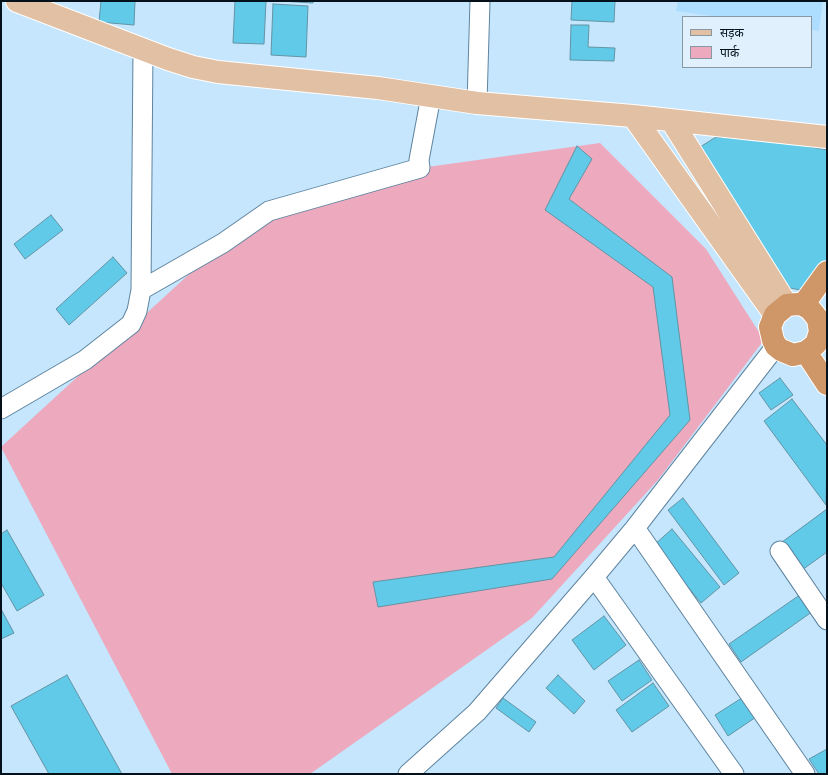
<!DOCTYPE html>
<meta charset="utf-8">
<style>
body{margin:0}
#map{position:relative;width:828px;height:775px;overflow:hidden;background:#c5e6fd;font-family:"Noto Sans","Noto Sans Devanagari",sans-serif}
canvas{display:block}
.frame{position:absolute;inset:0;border:2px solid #04111b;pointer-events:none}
.legend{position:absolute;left:682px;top:16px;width:130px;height:52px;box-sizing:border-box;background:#e0f0fc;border:1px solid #8897a2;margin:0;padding:5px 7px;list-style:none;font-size:12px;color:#04111b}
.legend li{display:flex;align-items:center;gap:8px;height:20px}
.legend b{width:20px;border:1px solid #8897a2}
</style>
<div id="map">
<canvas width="828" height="775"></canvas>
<div class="frame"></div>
<ul class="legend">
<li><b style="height:5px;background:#e2c0a4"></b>सड़क</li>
<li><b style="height:11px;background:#edaabe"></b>पार्क</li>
</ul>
</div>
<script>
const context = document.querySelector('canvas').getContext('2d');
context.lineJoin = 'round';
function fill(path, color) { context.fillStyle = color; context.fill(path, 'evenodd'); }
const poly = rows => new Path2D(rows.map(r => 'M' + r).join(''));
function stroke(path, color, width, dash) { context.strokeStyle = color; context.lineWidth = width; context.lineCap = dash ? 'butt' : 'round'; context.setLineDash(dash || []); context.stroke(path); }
const built = poly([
 [678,1,823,1,819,31,811,30,811,17,719,17,676,11]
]);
const green = poly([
 [600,143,706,249,764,340,658,480,532,618,310,774,172,774,1,447,236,231,420,168]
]);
const building = poly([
 [101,1,135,1,134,25,99,22,101,1],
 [235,1,266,1,264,44,233,43,235,1],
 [281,1,313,1,313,3,281,1],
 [572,1,615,1,614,22,571,20,572,1],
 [273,4,308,6,306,57,271,55,273,4],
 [571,25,589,25,588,47,615,48,614,61,570,60,571,25],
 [716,137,751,139,789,143,827,150,827,259,806,286,800,290,790,288,783,279,700,147,716,137],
 [577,146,592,159,569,199,672,277,690,420,552,579,378,607,373,582,554,557,670,415,653,287,545,210,577,146],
 [51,215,63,230,25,259,14,244,51,215],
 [113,257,127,273,69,325,56,309,113,257],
 [780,378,793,395,771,410,759,393,780,378],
 [792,399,827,445,826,505,764,421,792,399],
 [683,498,739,573,724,585,668,510,683,498],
 [827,509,827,552,802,570,782,542,827,509],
 [672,529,720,587,701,603,654,545,672,529],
 [7,530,44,595,17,611,1,583,1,534,7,530],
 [804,592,816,609,741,662,729,644,804,592],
 [1,609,14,633,1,639,1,609],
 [604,616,626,645,594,670,572,640,604,616],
 [639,660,652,680,622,701,608,681,639,660],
 [67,675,122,774,49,774,11,706,67,675],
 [558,675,585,701,574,714,546,688,558,675],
 [653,683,669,706,632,732,616,710,653,683],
 [745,696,759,715,728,736,715,715,745,696],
 [503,698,536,722,529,732,496,708,503,698],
 [827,749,827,774,819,774,809,759,827,749]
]);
const minor = poly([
 [477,103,480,1],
 [141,290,223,243,269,211,420,168,419,160,431,96],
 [1,409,85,360,131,324,137,311,141,290,143,49],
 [635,528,805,774],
 [780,551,827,620],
 [594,577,734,774],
 [408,774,477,712,594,577,635,528,776,346]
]);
const major = poly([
 [17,1,168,59,193,67,218,72,378,88,477,103,633,116,827,137],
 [633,116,775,315],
 [671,120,787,305]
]);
const highway = poly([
 [798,304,803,305,810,309,818,319,820,332,816,344,806,352,793,355,781,350,776,346,773,340,770,327,775,315,787,305,798,304],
 [803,305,827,272],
 [806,352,827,384]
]);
fill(built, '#adddff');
fill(green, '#edaabe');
fill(building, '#61cae9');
stroke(building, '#6294a4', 1);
stroke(minor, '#5f849f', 21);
stroke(major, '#fff', 24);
stroke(highway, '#fff', 24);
stroke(minor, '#fff', 19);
stroke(major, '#e2c0a4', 22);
stroke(highway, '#cf9667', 22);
</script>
